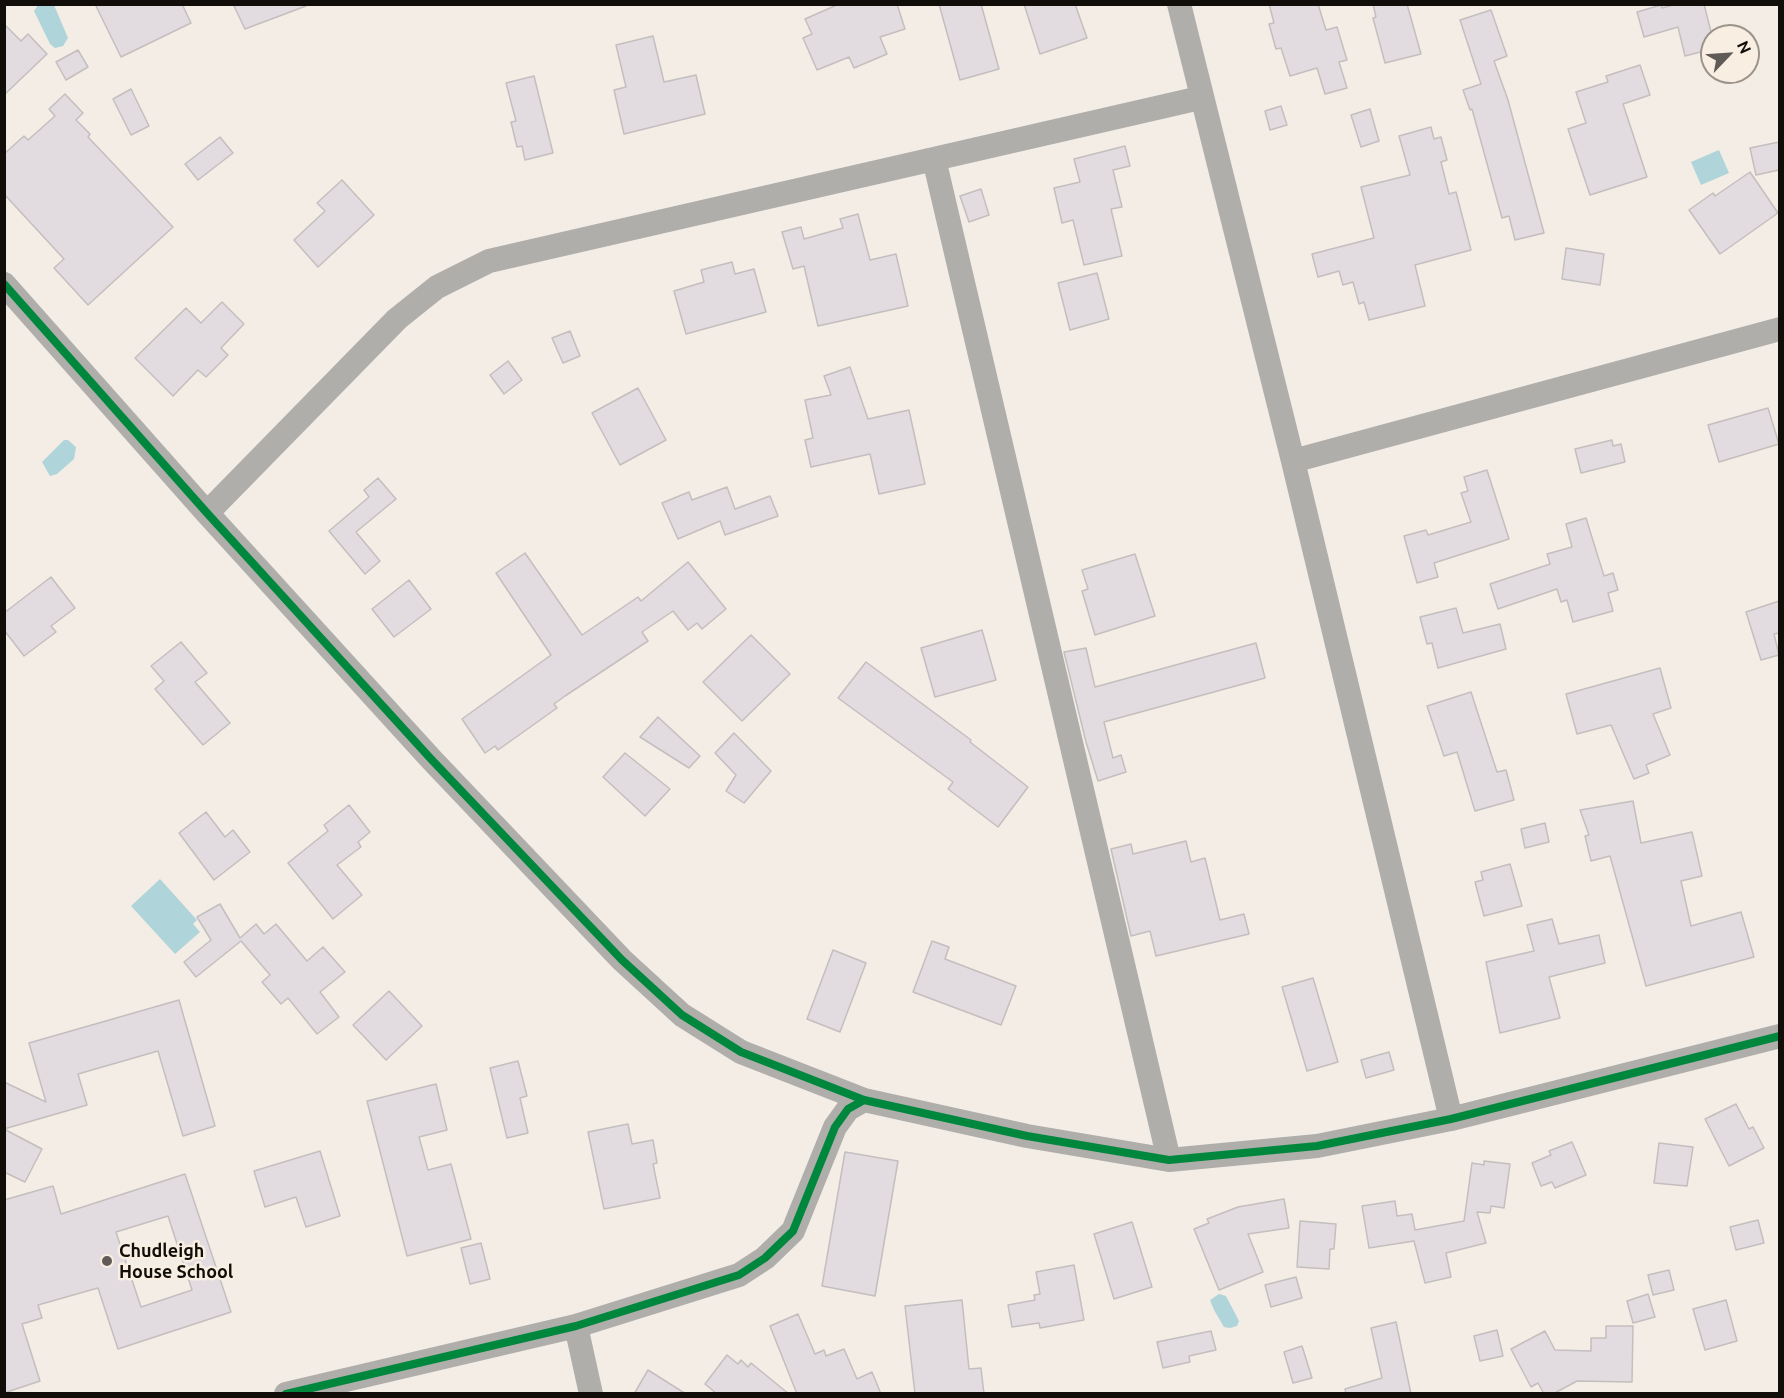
<!DOCTYPE html>
<style>
body{margin:0}
#map{position:relative;width:1784px;height:1398px;overflow:hidden;background:#f3ede6;font-family:Ubuntu,sans-serif}
canvas{display:block}
.frame{position:absolute;inset:0;border:6px solid #110d09;pointer-events:none}
.north{position:absolute;left:1700px;top:24px;width:60px;height:60px;box-sizing:border-box;background:#f8eee1;border:2px solid #9c948b;border-radius:50%;rotate:65deg;font-size:16px;font-weight:700;line-height:24px;text-align:center;color:#110d09}
.north::after{content:'';display:block;margin:auto;width:21px;height:27px;background:#605b56;clip-path:polygon(50% 0,100% 100%,50% 72%,0 100%)}
</style>
<div id="map">
<canvas width="1784" height="1398"></canvas>
<div class="frame"></div>
<div class="north">N</div>
</div>
<script>
const context = document.querySelector('canvas').getContext('2d');
context.lineJoin = 'round';
function fill(path, color) { context.fillStyle = color; context.fill(path, 'evenodd'); }
const poly = rows => new Path2D(rows.map(r => 'M' + r).join(''));
function stroke(path, color, width, dash) { context.strokeStyle = color; context.lineWidth = width; context.lineCap = dash ? 'butt' : 'round'; context.setLineDash(dash || []); context.stroke(path); }
function label(font, color, halo, rows, align = 'center') {
  context.font = font + ' Ubuntu,sans-serif'; context.lineWidth = 5; context.setLineDash([]); context.textBaseline = 'middle'; context.strokeStyle = halo; context.fillStyle = color; for (const [text, x, y, turn = 0] of rows) {
    context.save(); context.translate(x, y); context.rotate((+turn || 0) * Math.PI / 180); context.textAlign = isNaN(turn) ? turn : align; if (halo) context.strokeText(text, 0, 0); context.fillText(text, 0, 0); context.restore();
  }
}
const water = poly([
 [38,5,54,5,68,38,63,46,55,48,50,44,34,11],
 [1719,150,1729,173,1701,185,1691,162],
 [64,440,68,440,76,447,74,459,57,474,50,476,42,462],
 [160,879,197,920,193,924,200,932,175,954,131,906],
 [1219,1294,1226,1296,1239,1321,1237,1326,1230,1328,1224,1327,1214,1310,1210,1300]
]);
const building = poly([
 [95,4,182,4,191,23,121,57,95,4],
 [233,4,306,4,306,6,245,29,233,4],
 [839,4,897,4,905,29,880,37,887,54,854,68,849,57,817,70,803,38,812,34,805,19,839,4],
 [939,4,981,4,999,69,960,80,939,4],
 [1024,4,1075,4,1087,38,1040,54,1024,4],
 [1269,4,1318,4,1326,30,1337,27,1347,60,1339,62,1347,88,1325,94,1317,68,1290,76,1281,48,1276,49,1269,24,1274,23,1269,4],
 [1373,4,1407,4,1421,54,1385,63,1373,18,1376,17,1373,4],
 [1677,4,1704,4,1712,36,1712,49,1685,56,1678,27,1644,37,1637,12,1661,5,1662,8,1677,4],
 [1491,10,1507,56,1494,61,1508,100,1544,233,1515,240,1509,216,1502,218,1472,109,1470,110,1463,90,1481,84,1460,20,1491,10],
 [4,24,21,41,28,34,47,54,4,95,4,24],
 [653,36,664,82,696,75,705,114,624,134,614,90,626,87,616,45,653,36],
 [78,50,88,67,66,80,56,62,78,50],
 [1640,65,1650,95,1623,104,1647,177,1590,195,1568,129,1586,123,1576,92,1608,82,1606,76,1640,65],
 [534,76,553,153,525,160,522,146,517,147,511,122,516,121,506,83,534,76],
 [131,89,149,126,131,135,113,99,131,89],
 [65,94,83,113,76,120,90,134,88,137,173,227,88,305,54,268,64,259,4,194,4,154,24,136,28,140,55,116,49,109,65,94],
 [1281,106,1287,125,1270,130,1265,111,1281,106],
 [1370,109,1379,141,1361,147,1351,115,1370,109],
 [1431,127,1434,139,1441,137,1447,160,1441,162,1449,194,1456,192,1471,250,1415,265,1425,306,1369,320,1364,302,1359,304,1353,282,1343,285,1339,271,1318,277,1312,254,1374,238,1361,187,1410,175,1399,136,1431,127],
 [220,137,233,153,198,180,185,164,220,137],
 [1779,142,1779,170,1756,175,1750,148,1779,142],
 [1125,146,1130,166,1113,170,1122,207,1111,209,1122,256,1084,265,1073,220,1062,223,1054,188,1080,182,1074,159,1125,146],
 [1750,172,1778,213,1720,254,1689,210,1713,193,1715,196,1750,172],
 [342,180,374,215,318,267,294,240,325,211,317,203,342,180],
 [981,189,989,215,969,222,960,196,981,189],
 [858,214,870,260,896,254,908,306,818,326,804,266,793,269,782,232,801,227,804,239,843,228,840,219,858,214],
 [1566,248,1604,254,1600,285,1562,279,1566,248],
 [732,262,735,274,754,269,766,312,686,334,674,291,704,282,701,270,732,262],
 [1097,273,1109,319,1070,330,1058,283,1097,273],
 [222,302,244,324,221,348,228,355,206,377,198,370,173,396,135,358,186,308,201,323,222,302],
 [570,331,580,356,563,363,552,338,570,331],
 [508,361,522,380,504,394,490,375,508,361],
 [850,367,868,419,909,410,925,484,879,494,870,454,811,467,805,440,813,438,805,400,831,395,824,376,850,367],
 [638,388,666,440,620,465,592,413,638,388],
 [1768,408,1779,444,1719,462,1708,425,1768,408],
 [1612,440,1613,446,1621,444,1625,462,1581,473,1575,449,1612,440],
 [1487,470,1509,539,1434,563,1438,577,1417,583,1404,536,1426,530,1428,535,1471,522,1461,493,1468,491,1464,477,1487,470],
 [378,478,396,499,356,532,380,561,365,574,329,531,369,497,364,490,378,478],
 [727,487,735,509,770,496,778,516,725,535,720,521,678,539,662,503,689,492,692,500,727,487],
 [1586,518,1604,576,1613,573,1618,590,1608,593,1613,611,1573,622,1567,600,1561,602,1557,589,1498,609,1490,584,1550,564,1547,554,1572,547,1566,524,1586,518],
 [525,553,582,635,638,597,641,601,688,562,726,609,702,629,697,623,688,630,673,611,642,632,648,641,565,696,554,704,557,708,498,750,495,746,485,753,462,719,551,655,496,573,525,553],
 [1135,554,1155,616,1095,635,1082,591,1088,589,1082,570,1135,554],
 [51,577,75,608,51,626,56,632,24,656,4,630,4,613,51,577],
 [409,580,431,609,394,637,372,609,409,580],
 [1779,601,1779,633,1774,634,1779,655,1761,660,1746,612,1779,601],
 [1456,608,1463,633,1500,624,1506,649,1438,668,1432,643,1427,644,1420,617,1456,608],
 [982,630,996,680,935,697,921,648,982,630],
 [751,635,790,674,742,721,703,682,751,635],
 [181,642,207,673,195,682,230,723,203,745,155,689,164,681,151,666,181,642],
 [1256,643,1265,678,1104,722,1113,758,1121,755,1126,772,1098,781,1086,742,1064,652,1086,648,1095,687,1256,643],
 [866,662,971,740,970,742,1028,787,998,827,948,789,953,782,838,698,866,662],
 [1660,668,1671,708,1653,714,1670,755,1646,765,1649,773,1634,779,1611,725,1577,734,1566,694,1660,668],
 [1471,692,1497,772,1506,770,1514,800,1475,811,1457,752,1444,756,1427,706,1471,692],
 [658,717,700,756,689,768,640,737,658,717],
 [734,733,771,771,744,803,726,791,736,775,715,753,734,733],
 [625,753,670,789,645,816,603,777,625,753],
 [1633,801,1641,843,1692,832,1702,876,1681,881,1691,926,1741,912,1754,957,1646,986,1610,856,1591,861,1585,836,1589,835,1580,810,1633,801],
 [349,805,370,832,358,842,361,847,337,865,362,895,333,919,288,863,328,831,324,825,349,805],
 [206,812,225,837,233,830,250,852,214,880,179,833,206,812],
 [1545,823,1549,842,1525,848,1521,829,1545,823],
 [1186,841,1191,862,1205,858,1220,920,1244,914,1249,934,1156,956,1150,931,1131,936,1111,849,1131,844,1133,854,1186,841],
 [1510,864,1522,906,1484,916,1475,882,1483,880,1481,872,1510,864],
 [220,904,240,938,256,924,264,934,276,924,307,961,323,947,345,972,320,992,339,1017,317,1034,288,998,281,1004,262,982,270,975,241,941,196,977,184,962,211,940,197,917,220,904],
 [1552,919,1559,944,1599,935,1605,963,1549,977,1560,1018,1500,1033,1486,962,1534,951,1527,925,1552,919],
 [932,941,949,947,945,959,1016,986,1001,1025,913,992,932,941],
 [833,950,866,963,840,1032,807,1019,833,950],
 [1313,978,1338,1062,1307,1071,1282,987,1313,978],
 [389,991,422,1026,386,1060,353,1025,389,991],
 [179,1000,215,1126,183,1136,158,1051,78,1074,87,1105,4,1129,4,1082,46,1102,29,1043,179,1000],
 [1389,1052,1394,1070,1366,1078,1361,1060,1389,1052],
 [518,1061,527,1096,520,1098,528,1133,507,1138,490,1068,518,1061],
 [436,1084,447,1130,419,1137,428,1170,451,1164,471,1239,407,1256,367,1101,436,1084],
 [1736,1104,1749,1129,1753,1127,1764,1148,1729,1166,1705,1119,1736,1104],
 [628,1124,632,1144,653,1140,657,1163,653,1164,660,1198,604,1209,588,1132,628,1124],
 [4,1129,42,1149,25,1182,4,1172,4,1129],
 [1572,1142,1586,1175,1555,1188,1552,1182,1541,1186,1532,1163,1551,1155,1549,1151,1572,1142],
 [1659,1143,1693,1147,1687,1186,1654,1183,1659,1143],
 [320,1151,340,1216,306,1227,296,1197,265,1207,254,1171,320,1151],
 [845,1152,898,1161,875,1296,822,1286,845,1152],
 [1484,1161,1510,1164,1504,1208,1491,1206,1490,1213,1477,1212,1486,1243,1446,1253,1451,1277,1425,1283,1414,1241,1369,1248,1362,1206,1395,1201,1397,1216,1412,1214,1415,1230,1464,1221,1472,1163,1484,1165,1484,1161],
 [185,1174,231,1312,118,1349,98,1288,38,1305,42,1318,22,1324,40,1381,4,1393,4,1200,53,1186,61,1214,185,1174],
 [168,1216,192,1290,141,1307,116,1232,168,1216],
 [1284,1199,1289,1228,1248,1234,1263,1272,1219,1290,1194,1229,1209,1223,1207,1219,1238,1207,1284,1199],
 [1758,1220,1764,1243,1736,1250,1730,1227,1758,1220],
 [1300,1221,1336,1224,1334,1249,1330,1249,1329,1269,1297,1267,1300,1221],
 [1132,1222,1152,1287,1114,1299,1094,1234,1132,1222],
 [481,1243,490,1279,470,1284,461,1248,481,1243],
 [1074,1265,1084,1320,1040,1328,1039,1323,1012,1327,1008,1305,1035,1300,1034,1295,1040,1294,1036,1272,1074,1265],
 [1669,1270,1674,1290,1653,1295,1648,1275,1669,1270],
 [1296,1277,1302,1298,1271,1307,1265,1285,1296,1277],
 [1648,1294,1655,1317,1633,1323,1627,1301,1648,1294],
 [962,1300,969,1369,981,1368,984,1394,915,1394,905,1306,962,1300],
 [1726,1300,1737,1341,1705,1350,1693,1309,1726,1300],
 [798,1314,815,1354,824,1350,826,1356,844,1349,857,1379,872,1372,881,1394,797,1394,770,1326,798,1314],
 [1396,1322,1411,1394,1346,1394,1345,1389,1382,1378,1371,1328,1396,1322],
 [1606,1326,1633,1326,1632,1382,1577,1381,1553,1394,1544,1394,1538,1383,1531,1387,1511,1349,1545,1331,1555,1350,1591,1351,1591,1338,1606,1338,1606,1326],
 [1497,1330,1503,1356,1480,1361,1474,1336,1497,1330],
 [1211,1331,1216,1350,1189,1356,1190,1362,1163,1368,1157,1342,1211,1331],
 [1302,1346,1312,1378,1293,1383,1284,1352,1302,1346],
 [727,1355,738,1364,741,1360,748,1367,751,1363,789,1394,717,1394,705,1384,727,1355],
 [648,1370,686,1394,634,1394,648,1370]
]);
const minor = poly([
 [1179,4,1293,461,1451,1119],
 [934,159,1169,1160],
 [4,284,207,513,431,759,622,960,682,1015,741,1052,864,1100],
 [1293,461,1780,329],
 [207,513,397,319,437,287,489,261,1200,98],
 [576,1326,591,1394],
 [286,1394,576,1326,739,1275,765,1258,793,1231,835,1127,848,1109,864,1100,1027,1136,1169,1160,1317,1146,1451,1119,1780,1036]
]);
const cycleway = poly([
 [4,284,207,513,431,759,622,960,682,1015,741,1052,864,1100],
 [286,1394,576,1326,739,1275,765,1258,793,1231,835,1127,848,1109,864,1100,1027,1136,1169,1160,1317,1146,1451,1119,1780,1036]
]);
const markers = [
 [107,1261,6,"#605b56"]
];
const poiNames = [
 ["Chudleigh",119,1251],
 ["House School",119,1272]
];
fill(water, '#afd4d9');
fill(building, '#e2dbe0');
stroke(building, '#c3bfbe', 1.5);
stroke(minor, '#afaeab', 24);
stroke(cycleway, '#00873e', 8);
for (const [x, y, r, color] of markers) { const dot = new Path2D(); dot.arc(x, y, r, 0, 2 * Math.PI); context.fillStyle = color; context.fill(dot); stroke(dot, '#f8eee1', 2); }
label('bold 18px', '#110d09', '#f8eee1', poiNames, 'left');
</script>
